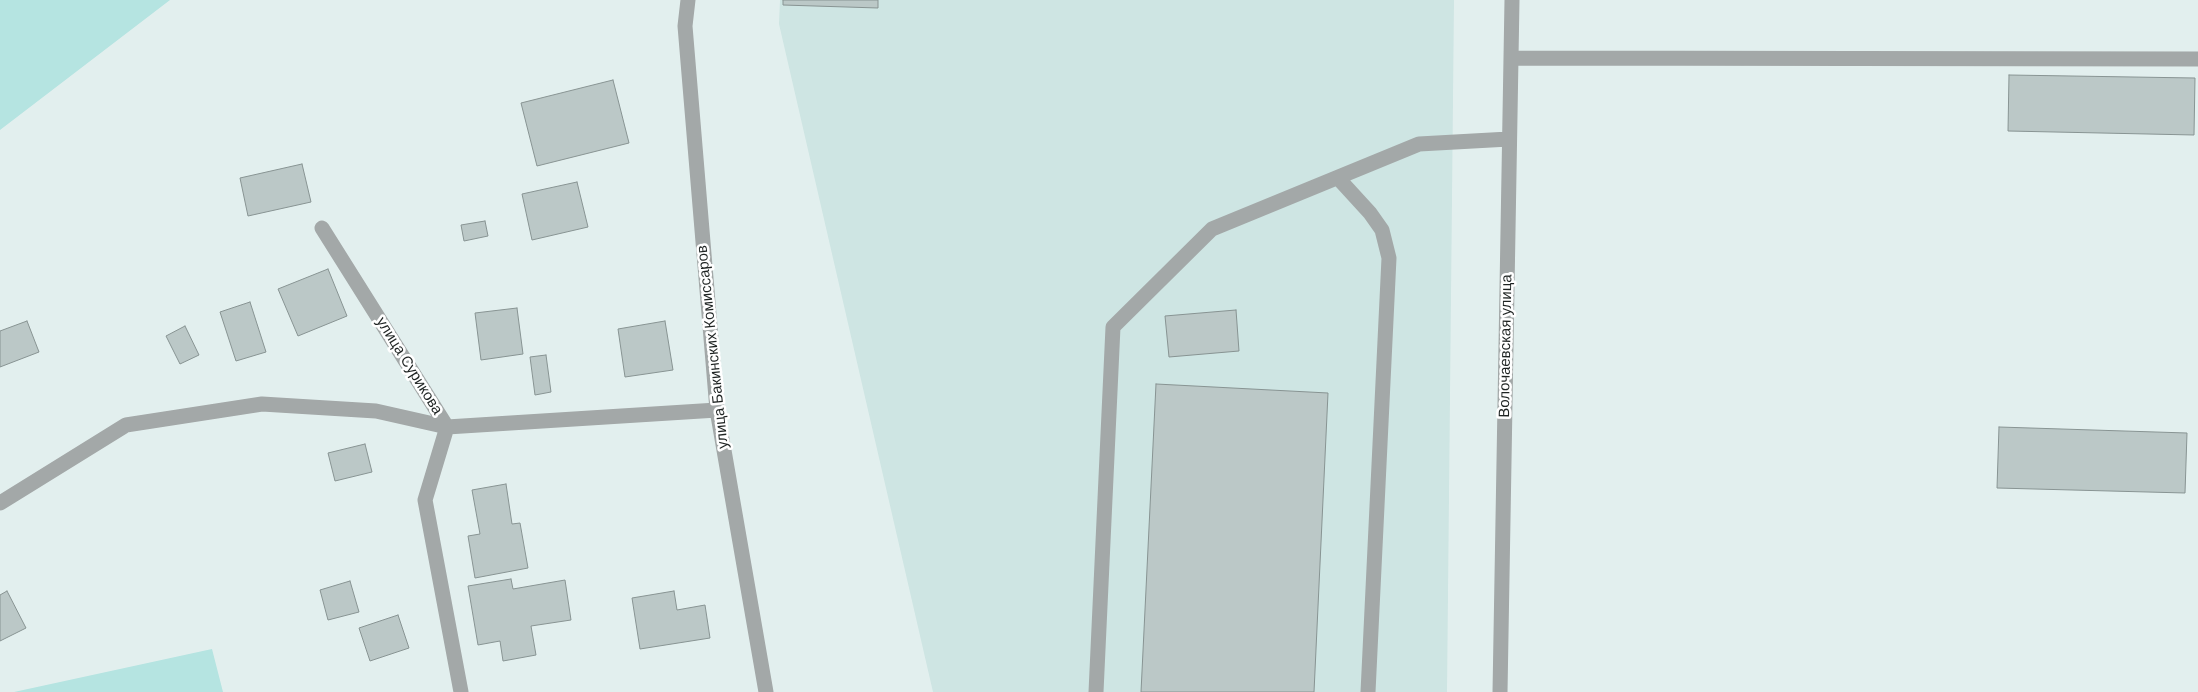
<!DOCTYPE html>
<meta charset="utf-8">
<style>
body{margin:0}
canvas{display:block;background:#e2efee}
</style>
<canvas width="2198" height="692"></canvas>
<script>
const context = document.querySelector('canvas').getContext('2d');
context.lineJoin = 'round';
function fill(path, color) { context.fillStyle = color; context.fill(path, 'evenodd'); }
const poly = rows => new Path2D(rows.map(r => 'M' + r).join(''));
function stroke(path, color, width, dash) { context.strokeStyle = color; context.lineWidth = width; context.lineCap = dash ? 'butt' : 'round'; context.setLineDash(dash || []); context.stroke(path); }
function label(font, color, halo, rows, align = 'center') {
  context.font = font + ' Helvetica,sans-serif'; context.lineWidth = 5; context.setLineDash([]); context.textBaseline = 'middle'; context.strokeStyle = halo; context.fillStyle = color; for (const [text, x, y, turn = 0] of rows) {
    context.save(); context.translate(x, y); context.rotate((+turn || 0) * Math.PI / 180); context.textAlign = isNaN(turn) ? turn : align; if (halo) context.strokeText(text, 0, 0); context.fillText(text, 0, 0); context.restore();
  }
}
const built = poly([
 [780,0,1454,0,1447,692,933,692,779,24]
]);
const green = poly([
 [0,0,170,0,0,130],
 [212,649,223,692,14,692]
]);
const building = poly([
 [783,0,878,0,878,8,783,5,783,0],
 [2009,75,2195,78,2194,135,2008,131,2009,75],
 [613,80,629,143,537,166,521,103,613,80],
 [302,164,311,202,248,216,240,178,302,164],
 [577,182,588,227,532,240,522,194,577,182],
 [485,221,488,236,464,241,461,225,485,221],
 [328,269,347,316,298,336,278,289,328,269],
 [250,302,266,352,236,361,220,312,250,302],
 [517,308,523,354,481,360,475,313,517,308],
 [1236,310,1239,351,1169,357,1165,316,1236,310],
 [27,321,39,352,0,367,0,331,27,321],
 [665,321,673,370,625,377,618,329,665,321],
 [185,326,199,355,180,364,166,336,185,326],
 [546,355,551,392,535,395,530,357,546,355],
 [1156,384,1328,393,1314,692,1141,692,1156,384],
 [1999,427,2187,433,2185,493,1997,488,1999,427],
 [365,444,372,472,335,481,328,453,365,444],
 [506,484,512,524,520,523,528,568,475,578,468,536,480,534,472,490,506,484],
 [511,579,513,589,565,580,571,620,531,626,536,655,503,661,500,641,478,645,468,586,511,579],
 [350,581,359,612,328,620,320,590,350,581],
 [7,591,26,628,0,641,0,595,7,591],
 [674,591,677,610,705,605,710,638,640,649,632,598,674,591],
 [398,615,409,648,370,661,359,628,398,615]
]);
const minor = poly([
 [688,0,685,26,717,410,766,692],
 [1511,58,2198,59],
 [1338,178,1370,213,1382,230,1389,258,1368,692],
 [322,228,447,427,425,500,461,692],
 [0,503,126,425,262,404,376,411,447,427,717,410],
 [1096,692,1113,327,1212,229,1419,144,1509,139],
 [1500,692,1512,0]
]);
const streetNames = [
 ["Волочаевская улица",1506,346,-89],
 ["улица Бакинских Комиссаров",713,347,-96],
 ["улица Сурикова",409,366,58]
];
fill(built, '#cee5e3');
fill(green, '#b5e4e1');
fill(building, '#bbc8c7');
stroke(building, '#889493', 1);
stroke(minor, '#a3a8a8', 15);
label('15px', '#1e2322', '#fff', streetNames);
</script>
